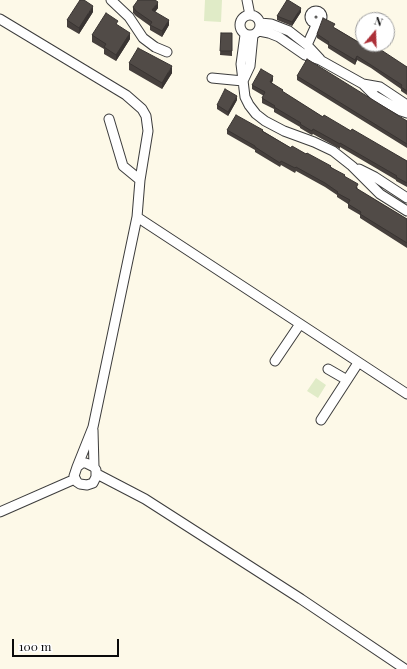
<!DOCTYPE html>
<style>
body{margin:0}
#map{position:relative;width:407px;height:669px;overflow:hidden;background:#fdf9e8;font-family:"Playfair Display",serif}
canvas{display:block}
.north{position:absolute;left:355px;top:12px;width:40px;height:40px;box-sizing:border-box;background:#fff;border:1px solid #9d9d9d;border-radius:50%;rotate:19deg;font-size:11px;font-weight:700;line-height:16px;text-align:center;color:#0a0a0a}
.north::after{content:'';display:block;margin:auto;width:14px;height:18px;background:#ac3038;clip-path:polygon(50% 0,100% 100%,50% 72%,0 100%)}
.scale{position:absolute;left:12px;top:639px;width:107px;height:18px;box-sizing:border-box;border:2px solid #0a0a0a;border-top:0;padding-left:5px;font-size:12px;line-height:14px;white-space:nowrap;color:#0a0a0a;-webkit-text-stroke:3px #fff;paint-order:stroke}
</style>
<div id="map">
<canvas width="407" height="669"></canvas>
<div class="north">N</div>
<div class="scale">100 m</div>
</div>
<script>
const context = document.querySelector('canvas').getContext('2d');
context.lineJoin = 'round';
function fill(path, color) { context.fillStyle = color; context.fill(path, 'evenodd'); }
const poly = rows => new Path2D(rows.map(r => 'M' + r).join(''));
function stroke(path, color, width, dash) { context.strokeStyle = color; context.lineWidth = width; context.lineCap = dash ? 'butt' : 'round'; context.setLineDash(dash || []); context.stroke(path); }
const pitch = poly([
 [205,0,222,0,221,22,204,21],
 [316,378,326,385,318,398,307,391]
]);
const minor = poly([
 [111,0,129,17,143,38,155,47,167,52],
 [247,0,250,15],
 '310 17a6 6 0 1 1 12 0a6 6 0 1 1-12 0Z',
 '240 25a10 10 0 1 1 20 0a10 10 0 1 1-20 0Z',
 [0,19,126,95,142,109,146,116,148,131,140,180,137,217,93,427,77,467],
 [260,23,271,24,289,31,307,45,320,59],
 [259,31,269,33,279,37,305,55,320,60,363,84,375,96,401,111,407,113],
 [245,35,241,64,245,97,249,105,256,114,265,121,284,131,314,142,333,151,352,166,380,194,407,211],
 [307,45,317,23],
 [212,78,243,81],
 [243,81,250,66,253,35],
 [363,84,380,87,404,103,407,106],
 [109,119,123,166,140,180],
 [359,169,375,177,407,198],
 [137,217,407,394],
 [275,361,300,324],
 [328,369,347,380],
 [321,420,358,363],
 [93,430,94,467,96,470,96,477,93,483,87,485,80,484,77,482,74,476,77,467,82,463,86,463,94,467],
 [97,474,145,499,301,599,405,669],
 [0,512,75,479]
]);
const wall = poly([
 [133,7,158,8,155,12,169,25,162,37,150,30,150,26,136,16,133,13],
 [93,12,79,34,67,27,67,20],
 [301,12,292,26,277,20,277,16],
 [118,26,130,39,116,61,104,54,104,49,92,42,92,35],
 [335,28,365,46,407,67,407,95,401,91,401,89,371,68,357,60,355,65,328,48,328,45,317,38,317,34],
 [221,33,232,33,232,56,220,55],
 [129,63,172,73,162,89,129,70],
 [297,76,407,121,407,148,297,80],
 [273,80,272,83,283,92,323,117,351,131,407,161,407,187,396,181,396,180,340,147,340,149,313,134,312,135,310,134,300,128,300,127,274,112,274,109,262,103,262,98,264,96,252,89,252,85],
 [237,100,228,116,217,109,217,105],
 [227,130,263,131,291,148,306,154,331,167,345,177,358,188,357,189,407,219,407,248,360,218,360,215,348,208,348,204,337,197,337,195,325,187,296,171,295,173,281,165,280,167,255,152,255,150,227,134]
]);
const shadedWall = poly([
 [158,2,158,8,152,16,152,10],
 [93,6,93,12,79,34,79,28],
 [301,8,301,12,292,26,292,22],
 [169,20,169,25,162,37,162,31],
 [130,33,130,39,116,61,116,55],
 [357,56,357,60,355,65,355,60],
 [172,66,172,73,162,89,162,83],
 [273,76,273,80,270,86,270,82],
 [237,96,237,100,228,116,228,112]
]);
const building = poly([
 [80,0,84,0,93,6,79,28,67,20,80,0],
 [138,0,155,0,158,2,152,10,169,20,162,31,150,25,152,22,136,11,133,7,138,0],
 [287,0,288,0,301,8,292,22,277,16,287,0],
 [106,13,118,21,116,24,130,33,116,55,104,47,106,44,92,35,106,13],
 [323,18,335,24,333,27,365,46,366,44,372,44,407,67,407,91,401,87,402,85,357,56,355,60,328,44,329,42,317,34,323,18],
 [221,33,232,33,232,51,220,51,221,33],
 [138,48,172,66,162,83,129,63,138,48],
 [307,59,407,121,407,144,297,76,307,59],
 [261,69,273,76,270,82,283,90,282,91,323,117,324,115,351,131,352,129,407,161,407,183,396,177,397,176,340,143,340,144,313,129,312,131,310,130,300,124,301,123,274,107,275,106,262,98,265,92,252,85,261,69],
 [225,89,237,96,228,112,217,105,225,89],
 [236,115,263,130,262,131,291,148,292,146,306,154,307,153,331,166,330,167,345,175,344,176,358,184,356,188,407,219,407,243,360,214,361,212,348,204,350,200,337,193,338,192,325,183,296,167,295,168,281,161,280,163,255,147,255,146,227,130,236,115]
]);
fill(pitch, '#e0ebc7');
stroke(minor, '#3d3d3d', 11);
stroke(minor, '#fff', 9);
fill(wall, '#46403d');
fill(shadedWall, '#393432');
fill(building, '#514b47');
stroke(building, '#393432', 1);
</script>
